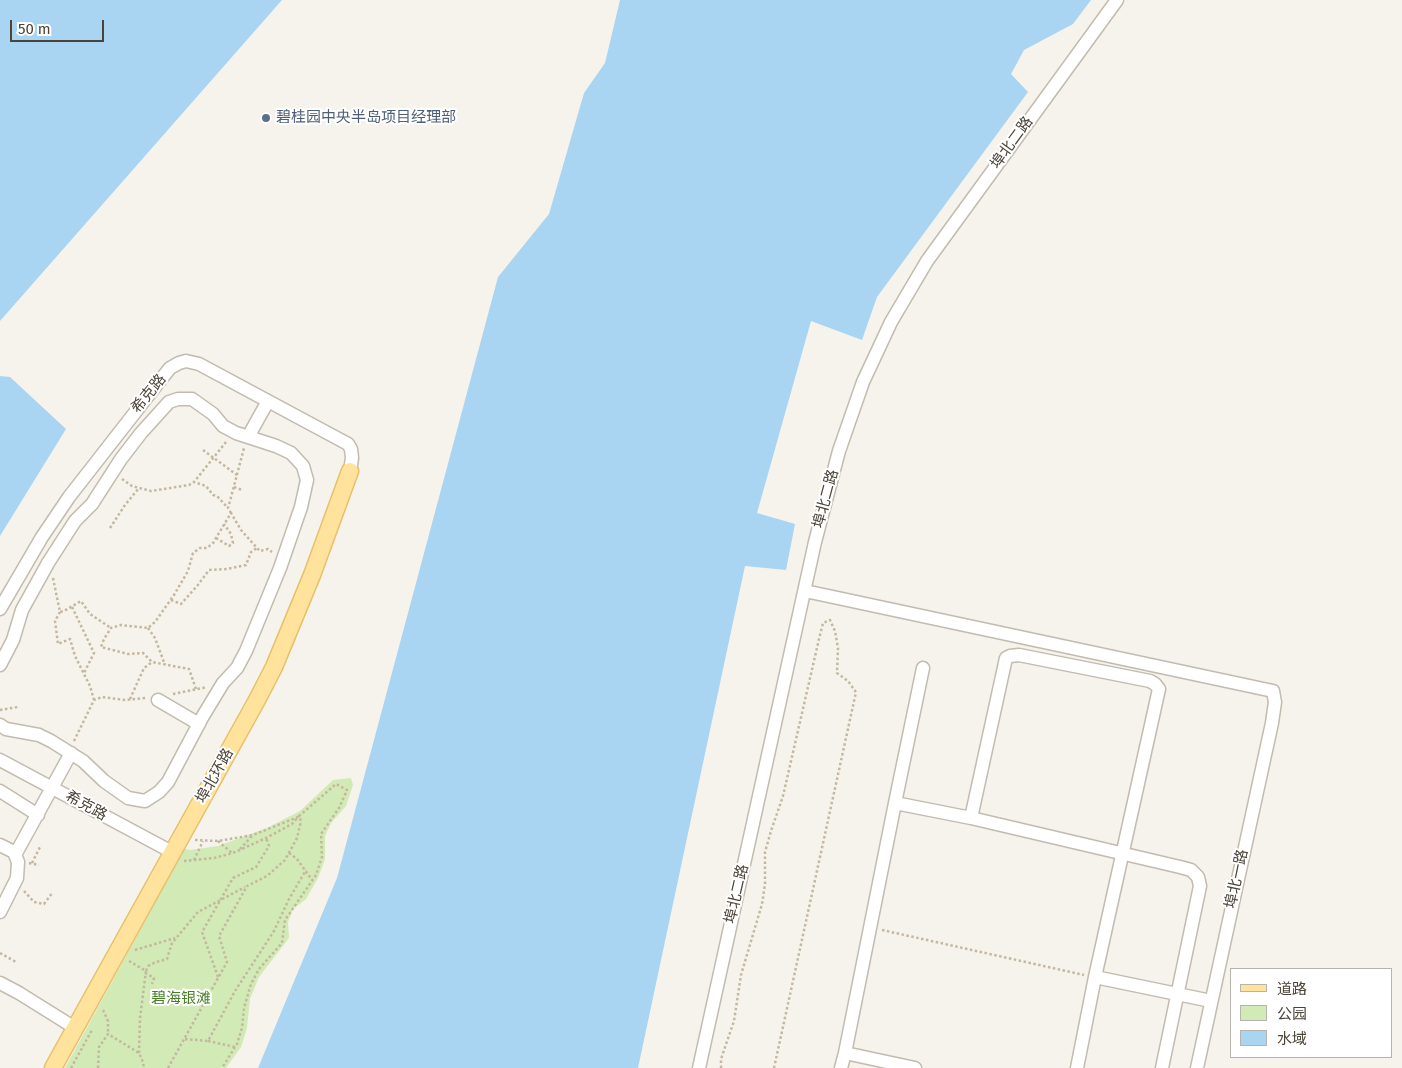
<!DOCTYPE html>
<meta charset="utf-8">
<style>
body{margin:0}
#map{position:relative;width:1402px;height:1068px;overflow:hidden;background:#f6f3ec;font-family:"Fira Sans","Noto Sans SC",sans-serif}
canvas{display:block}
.legend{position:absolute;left:1230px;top:968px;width:162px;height:90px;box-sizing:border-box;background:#fff;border:1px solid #b7b4b0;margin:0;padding:6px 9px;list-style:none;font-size:15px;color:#4b4439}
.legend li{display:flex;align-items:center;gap:10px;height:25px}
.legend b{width:25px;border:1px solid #b7b4b0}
.scale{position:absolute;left:10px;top:20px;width:94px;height:22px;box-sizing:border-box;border:2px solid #4b4439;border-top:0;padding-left:6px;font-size:15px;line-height:18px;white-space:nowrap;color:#4b4439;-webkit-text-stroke:4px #fff;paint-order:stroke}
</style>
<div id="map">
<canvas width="1402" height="1068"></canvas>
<ul class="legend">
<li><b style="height:6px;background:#ffe39c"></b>道路</li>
<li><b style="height:14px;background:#d2eab5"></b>公园</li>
<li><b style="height:14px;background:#a9d4f2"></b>水域</li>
</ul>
<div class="scale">50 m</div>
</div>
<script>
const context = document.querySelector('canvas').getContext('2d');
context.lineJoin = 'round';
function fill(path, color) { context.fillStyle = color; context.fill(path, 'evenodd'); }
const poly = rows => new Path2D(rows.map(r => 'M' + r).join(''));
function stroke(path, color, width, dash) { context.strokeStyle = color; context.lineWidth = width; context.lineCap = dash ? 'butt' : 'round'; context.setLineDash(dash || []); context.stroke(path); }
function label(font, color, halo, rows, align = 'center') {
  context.font = font + ' "Fira Sans","Noto Sans SC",sans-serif'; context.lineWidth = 4; context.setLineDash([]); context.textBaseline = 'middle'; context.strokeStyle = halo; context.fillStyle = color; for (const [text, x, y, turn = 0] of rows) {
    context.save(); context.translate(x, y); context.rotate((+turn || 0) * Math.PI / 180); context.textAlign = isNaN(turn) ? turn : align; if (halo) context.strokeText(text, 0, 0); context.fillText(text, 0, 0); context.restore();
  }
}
const green = poly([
 [351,778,353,785,346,806,331,823,325,836,325,859,318,878,306,899,293,909,288,922,289,938,259,977,250,999,247,1028,241,1047,226,1068,65,1068,143,925,183,848,190,850,218,846,267,828,300,811,333,780]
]);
const water = poly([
 [0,0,282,0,0,321],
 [620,0,1091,0,1073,24,1024,50,1011,74,1028,92,877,297,862,340,811,321,757,513,795,524,786,570,745,566,638,1068,258,1068,337,878,498,277,549,214,584,93,605,63],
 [0,376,10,377,66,429,0,536]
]);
const path = poly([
 [226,442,194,482,206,486,213,495,217,496,228,508],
 [203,450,237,475],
 [122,479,132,486,151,491,189,485,194,482],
 [234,487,242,490],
 [231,513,228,508,230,501,244,448],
 [110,528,125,505,139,488],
 [216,538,229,546,233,543,231,534,224,524],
 [53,578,60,612,64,611,81,601,90,614,111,628],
 [171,600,181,604,197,586,209,570,227,569,246,565,251,552,257,548],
 [72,607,94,653,84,673],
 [60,612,55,621,58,644,70,639,75,656,90,686,94,700],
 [148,628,155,638,165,665],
 [196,689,189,669,152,662,143,653,128,654,101,647,104,639,111,628,121,625,148,628,155,622,174,595,188,571,193,553,200,548,207,548,213,543,231,513,241,530,257,548,260,551,268,549,272,552],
 [173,694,207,687],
 [130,699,144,668,152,662],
 [0,710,18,707],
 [74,741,94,700,102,697,125,700,146,698],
 [195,840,218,841,253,835,298,817],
 [218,841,232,853],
 [240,849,252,836],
 [289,853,297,859,312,880],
 [194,860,203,841],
 [184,861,214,858,233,853,266,838,292,824,299,816],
 [29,863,39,865],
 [32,863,41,845],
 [24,891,34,902,44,904,53,892],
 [882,930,1084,975],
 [135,950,175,938],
 [0,953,16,962],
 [129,961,146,971,148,966,156,962,167,959,172,943,198,912,245,887],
 [145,973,154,978,152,984],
 [218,977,202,932,233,878,256,867,269,846,266,838],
 [103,1010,108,1021,108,1034],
 [185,1039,208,1041,235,991,274,931,289,899,306,870],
 [208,1041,235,1047],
 [139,1053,140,1018,146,971],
 [71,1068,92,1030],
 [98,1068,99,1047,108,1034,139,1053,143,1062,144,1068],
 [168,1068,227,962,219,936,247,886,267,876,285,860,297,838,301,821,299,816,336,784,347,790,339,808,321,834,322,857,316,875,285,920,282,943,259,969,251,984,244,1008,242,1028,237,1044,222,1068],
 [721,1068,721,1059,734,1021,741,975,762,904,765,884,765,852,771,831,783,796,819,639,823,623,830,620,835,631,838,648,837,673,848,681,856,692,774,1068]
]);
const minor = poly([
 [248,437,268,401],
 [805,591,1273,691,1275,702,1272,723,1197,1068],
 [0,609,42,537,69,497,158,383,170,368,179,363,186,361,199,364,348,444,351,449,352,458,350,471],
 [0,665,13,640,22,610,48,563,75,521,92,504,121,459,141,433,169,402,178,399,192,399,213,414,223,426,236,433,276,446,291,453,303,466,307,480,301,507,280,568,246,651,237,668,223,683,203,716,168,782,159,792,145,801,128,798,104,781,83,761,51,741,39,735,6,729,0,725],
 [158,700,199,724],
 [0,760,172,852],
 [0,791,38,815],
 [895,803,923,668],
 [971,818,1006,658,1010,656,1019,655,1150,681,1155,684,1159,689,1095,977,1211,1001],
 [0,845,14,852,18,862,17,878,0,912],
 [15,855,71,753],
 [0,983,19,993,75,1028],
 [699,1068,815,542,839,451,863,382,891,322,927,261,1117,0],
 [841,1068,845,1053],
 [915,1068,845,1053,895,803,971,818,1180,867,1191,870,1198,877,1200,886,1162,1068],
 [1077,1068,1095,977]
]);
const major = poly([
 [53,1068,257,700,274,667,312,575,350,471]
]);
const markers = [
 [266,118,5,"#5c6f8a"]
];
const serviceNames = [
 ["碧桂园中央半岛项目经理部",276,118]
];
const streetNames = [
 ["埠北二路",1012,143,-54],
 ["希克路",149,394,-51],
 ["埠北二路",826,499,-75],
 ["埠北环路",215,776,-61],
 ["希克路",86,806,29],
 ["埠北一路",1237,879,-78],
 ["埠北二路",737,894,-77]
];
const parkNames = [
 ["碧海银滩",181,999]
];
fill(green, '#d2eab5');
fill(water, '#a9d4f2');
stroke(minor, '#c2bbae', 15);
stroke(major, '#e6c16a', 19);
stroke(path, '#c4b79f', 2.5, [2.5, 2.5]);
stroke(minor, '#fff', 12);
stroke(major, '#ffe39c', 16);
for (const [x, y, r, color] of markers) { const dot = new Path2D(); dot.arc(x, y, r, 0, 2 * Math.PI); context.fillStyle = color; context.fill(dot); stroke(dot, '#fff', 2); }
label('15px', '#4e5e75', '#fff', serviceNames, 'left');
label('15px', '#4b4439', '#fff', streetNames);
label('15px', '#4a7f2a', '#fff', parkNames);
</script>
